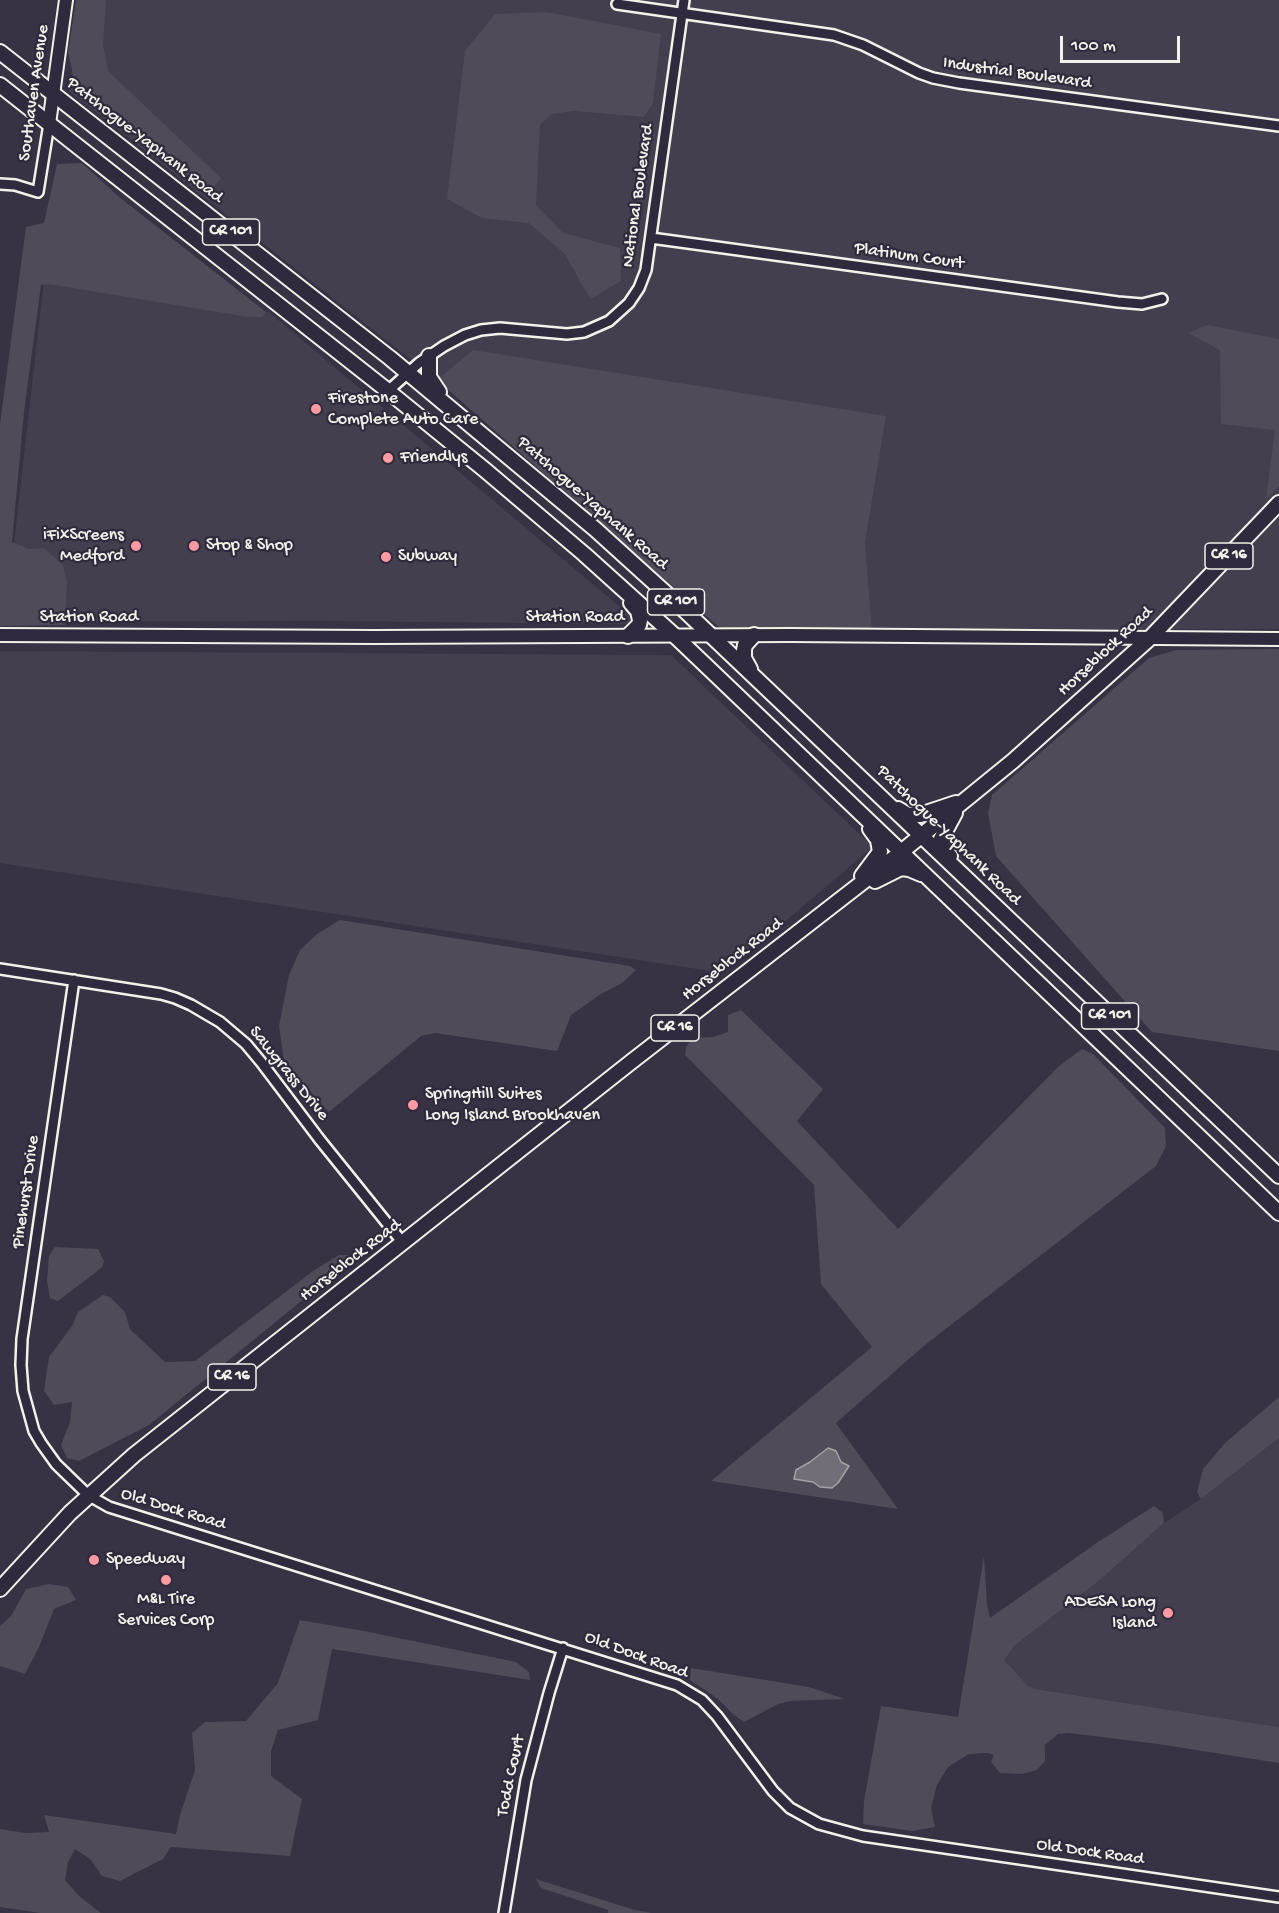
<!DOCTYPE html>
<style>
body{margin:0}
#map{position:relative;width:1279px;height:1913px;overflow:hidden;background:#373244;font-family:"Gochi Hand",sans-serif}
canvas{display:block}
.scale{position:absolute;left:1060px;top:36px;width:120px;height:27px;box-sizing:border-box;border:3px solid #f4f1e8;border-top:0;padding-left:8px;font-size:18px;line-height:21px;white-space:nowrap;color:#f4f1e8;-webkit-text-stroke:4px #2f2a3d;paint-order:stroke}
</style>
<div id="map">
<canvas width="1279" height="1913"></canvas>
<div class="scale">100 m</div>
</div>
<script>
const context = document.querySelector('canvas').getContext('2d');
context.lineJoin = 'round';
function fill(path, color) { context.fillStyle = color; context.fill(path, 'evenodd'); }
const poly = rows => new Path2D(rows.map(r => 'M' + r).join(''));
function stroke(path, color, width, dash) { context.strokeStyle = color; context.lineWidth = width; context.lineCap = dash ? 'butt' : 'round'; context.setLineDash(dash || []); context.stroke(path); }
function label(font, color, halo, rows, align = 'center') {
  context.font = font + ' "Gochi Hand",sans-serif'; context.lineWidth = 4.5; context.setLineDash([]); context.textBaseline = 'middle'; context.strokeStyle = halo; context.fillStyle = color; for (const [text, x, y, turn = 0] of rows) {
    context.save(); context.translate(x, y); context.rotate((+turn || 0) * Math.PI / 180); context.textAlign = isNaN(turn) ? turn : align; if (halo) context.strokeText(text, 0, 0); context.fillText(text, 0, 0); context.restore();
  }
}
const built = poly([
 [83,0,1279,0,1279,629,872,629,865,543,886,416,437,380,69,91],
 [44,280,269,312,633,618,629,624,322,621,5,622],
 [0,651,671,655,873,847,724,973,0,863],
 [1279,1438,1279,1727,1036,1689,1028,1686,1010,1666,1003,1661,1014,1646,1100,1580,1164,1523,1201,1499]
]);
const green = poly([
 [76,0,106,0,103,45,108,71,221,178,208,194,76,87,68,53],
 [547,12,661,34,653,103,644,117,574,111,552,114,540,125,536,205,563,233,620,248,621,281,590,299,565,254,529,223,482,218,447,199,465,51,495,14],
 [82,163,119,197,266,312,262,317,248,317,49,284,41,285,24,412,12,542,29,549,44,548,63,565,67,582,65,625,0,626,0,424,26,227,44,223,57,164],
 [1207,325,1279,339,1279,486,1266,499,1275,430,1221,424,1220,350,1188,333],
 [473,350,886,416,865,543,872,629,721,629,437,380],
 [1279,649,1279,1051,1152,1032,996,856,988,813,992,795,1149,658,1176,650],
 [340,920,630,966,636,970,622,983,601,994,571,1015,557,1051,435,1033,421,1036,329,1112,298,1083,284,1061,279,1026,289,975,300,950,317,934],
 [741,1010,823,1089,797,1121,898,1229,1059,1066,1082,1049,1093,1054,1165,1128,1166,1146,1156,1166,925,1345,836,1423,898,1509,711,1481,872,1347,821,1284,814,1185,685,1055,686,1047,693,1038,713,1037,728,1032,728,1015],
 [828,1448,836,1451,845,1471,838,1483,820,1487,796,1470,810,1462],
 [55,1247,98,1249,104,1261,102,1267,96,1272,58,1301,50,1298,47,1281,49,1256],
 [339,1255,358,1255,149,1425,79,1461,67,1458,61,1445,70,1422,72,1402,54,1405,44,1391,49,1357,72,1326,78,1312,103,1295,110,1297,125,1312,130,1329,165,1362,195,1361,313,1271],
 [1279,1397,1279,1438,1201,1499,1197,1492,1203,1469,1225,1443],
 [1154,1506,1163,1513,1164,1523,1100,1580,1014,1646,1004,1661,1010,1666,1028,1686,1036,1689,1279,1727,1279,1763,1158,1744,1069,1733,1058,1734,1045,1745,1045,1761,1037,1770,1022,1774,1000,1773,991,1762,994,1755,988,1753,969,1754,948,1767,937,1785,931,1808,935,1827,912,1831,863,1824,864,1801,881,1706,958,1717,984,1556,987,1606,990,1618,1098,1542],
 [49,1584,68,1587,76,1600,54,1609,39,1647,25,1674,0,1666,0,1626,11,1616,26,1589],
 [300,1620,364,1631,516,1662,529,1672,530,1680,332,1649,318,1720,278,1730,271,1751,271,1776,302,1799,290,1856,171,1847,163,1859,120,1881,102,1876,90,1859,75,1849,68,1862,65,1880,79,1896,101,1913,40,1913,0,1907,0,1829,26,1833,49,1832,44,1815,176,1834,180,1815,195,1770,192,1733,205,1722,246,1721,278,1683],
 [691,1668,809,1687,845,1699,790,1701,778,1704,744,1722,734,1715,718,1699,690,1680],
 [536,1879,635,1910,652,1913,608,1913,608,1910,541,1888]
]);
const water = poly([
 [828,1448,836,1451,841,1462,849,1466,838,1483,832,1488,820,1487,813,1482,794,1479,796,1470,810,1462,828,1448]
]);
const street = poly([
 [617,4,834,35,863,45,919,73,933,78,959,83,1279,126],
 [0,184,15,185,38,192,49,124],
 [651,238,1118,302,1142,304,1162,299],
 [388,391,419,363,444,346,465,335,481,330,500,328,567,334,584,332,609,321,629,303,639,288,646,270,684,0],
 [0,969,161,994,175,998,191,1005,220,1022,246,1044,261,1062,320,1140,403,1243],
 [74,980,22,1339,21,1365,23,1391,34,1431,41,1443,56,1464,88,1495,109,1507,677,1685,702,1700,717,1716,773,1791,790,1808,819,1824,863,1836,1279,1897],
 [504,1913,526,1780,549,1693,563,1648]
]);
const secondary = poly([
 [49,124,66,0],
 [0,635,375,637,790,635,1279,639]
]);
const primary = poly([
 [0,52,390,358,595,529,681,607,1279,1176],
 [0,85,388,391,485,470,584,554,675,636,1279,1213],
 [429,356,429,377,439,392],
 [628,636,639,625,640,620,638,611,631,603],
 [750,669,744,658,744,650,745,645,754,635],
 [898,809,908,815,920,815,956,803],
 [950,856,942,846,941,839,955,813],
 [862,876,880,852,878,840,870,829],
 [875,881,901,868,909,869,921,874],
 [0,1589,70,1513,134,1455,631,1062,895,857,1013,761,1150,638,1279,503]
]);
const markers = [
 [316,409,6,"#ff9aa2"],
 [388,458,6,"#ff9aa2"],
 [136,546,6,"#ff9aa2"],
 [194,546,6,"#ff9aa2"],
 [386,557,6,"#ff9aa2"],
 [413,1105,6,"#ff9aa2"],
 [94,1560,6,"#ff9aa2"],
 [166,1580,6,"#ff9aa2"],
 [1168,1613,6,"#ff9aa2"]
];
const shields = [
 [231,232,57],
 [1229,556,48],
 [676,602,57],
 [1110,1016,57],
 [675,1028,48],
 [232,1377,48]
];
const shieldNames = [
 ["CR 101",231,232],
 ["CR 16",1229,556],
 ["CR 101",676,602],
 ["CR 101",1110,1016],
 ["CR 16",675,1028],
 ["CR 16",232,1377]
];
const streetNames = [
 ["Industrial Boulevard",1017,74,8],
 ["Southaven Avenue",35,93,-82],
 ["Patchogue-Yaphank Road",144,141,38],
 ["National Boulevard",639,196,-82],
 ["Platinum Court",909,257,8],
 ["Patchogue-Yaphank Road",592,504,41],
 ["Station Road",89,618],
 ["Station Road",575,618],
 ["Horseblock Road",1106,652,-43],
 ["Patchogue-Yaphank Road",948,836,44],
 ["Horseblock Road",733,960,-38],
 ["Sawgrass Drive",288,1074,51],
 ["Pinehurst Drive",27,1192,-82],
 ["Horseblock Road",351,1261,-38],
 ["Old Dock Road",173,1510,17],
 ["Old Dock Road",636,1656,20],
 ["Todd Court",512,1776,-78],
 ["Old Dock Road",1090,1853,8]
];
const poiNames = [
 ["Firestone",328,399],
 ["Complete Auto Care",328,420],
 ["Friendlys",400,458],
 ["iFixScreens",124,536,"right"],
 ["Medford",124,557,"right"],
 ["Stop & Shop",206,546],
 ["Subway",398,557],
 ["SpringHill Suites",425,1095],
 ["Long Island Brookhaven",425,1116],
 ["Speedway",106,1560],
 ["M&L Tire",166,1600,"center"],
 ["Services Corp",166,1621,"center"],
 ["ADESA Long",1156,1603,"right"],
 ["Island",1156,1624,"right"]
];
fill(built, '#433f4e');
fill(green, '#504b59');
fill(water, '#726e77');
stroke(water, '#a6a2a4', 1.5);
stroke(street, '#f4f1e8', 14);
stroke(secondary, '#f4f1e8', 16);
stroke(primary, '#f4f1e8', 18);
stroke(street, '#2f2a3d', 9);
stroke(secondary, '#2f2a3d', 12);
stroke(primary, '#2f2a3d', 14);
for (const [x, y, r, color] of markers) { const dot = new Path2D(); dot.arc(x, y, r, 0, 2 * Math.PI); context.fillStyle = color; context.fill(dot); stroke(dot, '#2f2a3d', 2); }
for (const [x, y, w] of shields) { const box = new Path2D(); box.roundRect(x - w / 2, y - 13, w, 26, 4.5); context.fillStyle = '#2f2a3d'; context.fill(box); stroke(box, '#f4f1e8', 1.5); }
label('bold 16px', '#f4f1e8', null, shieldNames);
label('18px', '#f4f1e8', '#2f2a3d', streetNames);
label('18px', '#f4f1e8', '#2f2a3d', poiNames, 'left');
</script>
